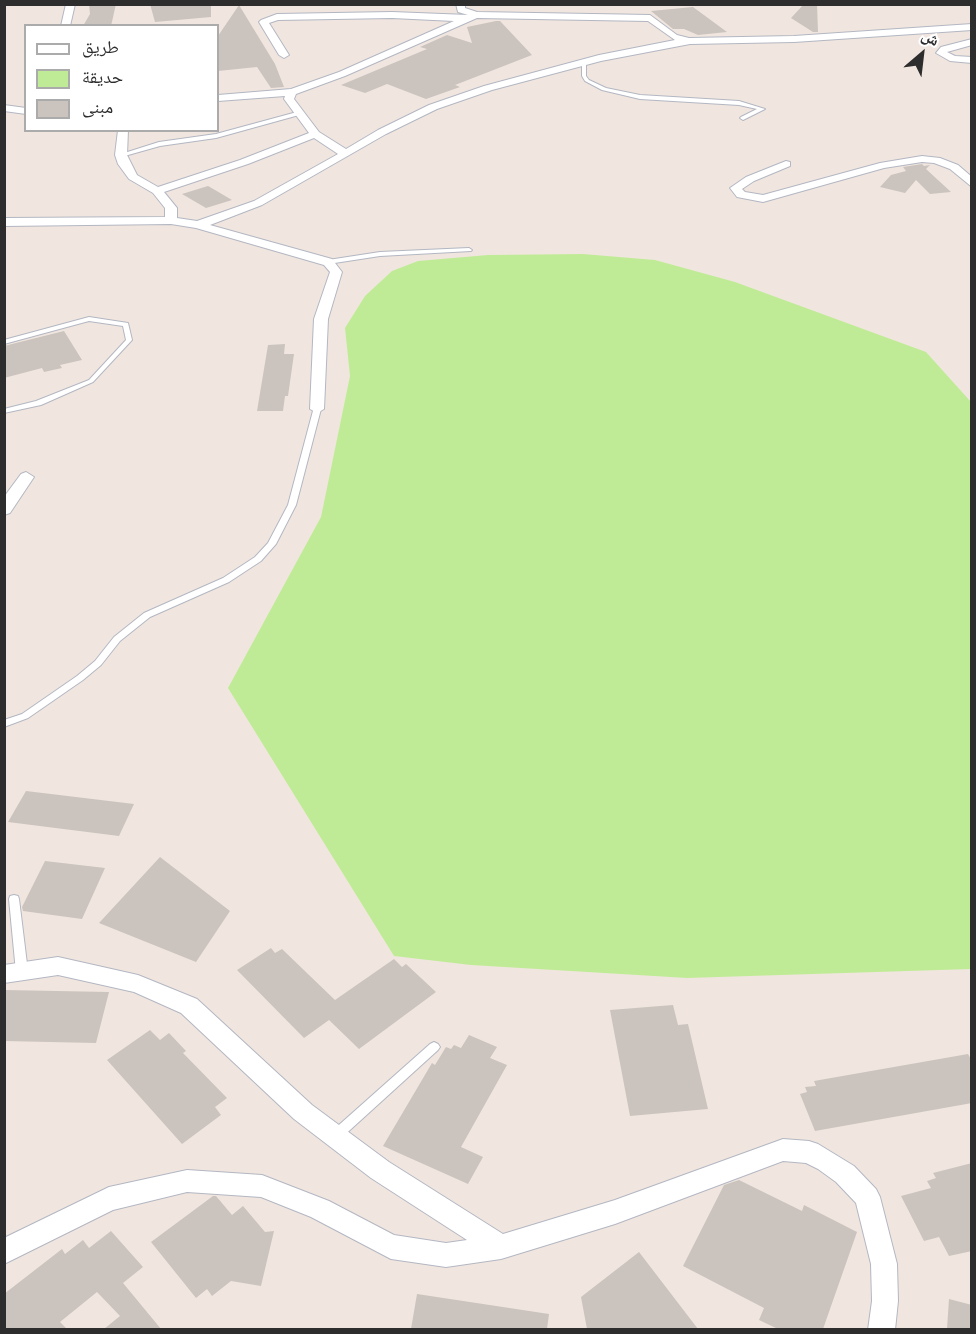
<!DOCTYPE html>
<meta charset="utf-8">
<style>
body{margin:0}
#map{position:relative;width:976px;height:1334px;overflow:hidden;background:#f0e6df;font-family:Figtree,"Noto Naskh Arabic",sans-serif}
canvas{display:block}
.frame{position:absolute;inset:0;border:6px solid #2d2d2d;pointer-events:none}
.legend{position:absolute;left:24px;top:24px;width:195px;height:108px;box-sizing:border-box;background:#fff;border:2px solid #ababab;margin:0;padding:8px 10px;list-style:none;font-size:18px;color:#2d2d2d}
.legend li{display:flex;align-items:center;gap:12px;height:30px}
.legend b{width:30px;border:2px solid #ababab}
.north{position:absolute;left:892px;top:24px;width:60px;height:60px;-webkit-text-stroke:4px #fff;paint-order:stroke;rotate:28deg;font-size:16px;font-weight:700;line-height:24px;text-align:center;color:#2d2d2d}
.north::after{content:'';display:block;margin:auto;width:21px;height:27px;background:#2d2d2d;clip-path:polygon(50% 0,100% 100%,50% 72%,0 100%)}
</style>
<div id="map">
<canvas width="976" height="1334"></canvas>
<div class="frame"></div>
<ul class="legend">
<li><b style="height:8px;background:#fff"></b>طريق</li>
<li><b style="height:16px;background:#c0eb96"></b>حديقة</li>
<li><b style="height:16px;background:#cbc3be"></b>مبنى</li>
</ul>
<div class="north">ش</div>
</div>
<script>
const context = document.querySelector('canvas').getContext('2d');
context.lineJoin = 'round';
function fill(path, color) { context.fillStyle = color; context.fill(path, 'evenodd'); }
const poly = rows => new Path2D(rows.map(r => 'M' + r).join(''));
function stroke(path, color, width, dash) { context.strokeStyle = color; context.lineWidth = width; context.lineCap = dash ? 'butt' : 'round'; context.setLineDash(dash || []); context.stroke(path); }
const green = poly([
 [583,254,655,260,735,282,926,352,971,402,971,969,687,978,471,965,394,956,228,688,321,517,350,376,345,328,365,296,392,271,418,261,488,255]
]);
const building = poly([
 [89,4,116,4,111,26,83,26,90,14],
 [150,4,211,4,211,17,155,22],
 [804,4,817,4,818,32,813,32,791,18],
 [239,5,275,64,284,87,271,88,257,67,218,71,218,36],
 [693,7,727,32,698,35,684,29,673,29,651,11],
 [496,21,500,21,532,55,455,85,460,87,426,99,387,84,365,93,341,85,427,49,420,47,447,35,472,43,467,27],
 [922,164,924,166,930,165,926,169,951,192,930,194,916,180,905,193,880,187,891,175,906,171,903,167],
 [208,186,215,190,232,200,206,208,182,194],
 [64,331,82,360,60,365,62,368,44,372,42,368,4,378,4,346],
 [285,344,284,354,294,354,288,396,285,396,283,411,257,411,268,345],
 [26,791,134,804,119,836,8,822],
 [160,857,230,911,196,962,99,923],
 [45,861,105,868,82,919,23,911,22,907],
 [271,948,275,953,282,949,335,1000,394,959,402,967,406,964,436,992,359,1049,329,1020,304,1038,237,970],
 [4,990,109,992,96,1043,4,1041],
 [673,1005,678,1025,688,1024,708,1109,630,1116,610,1010],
 [150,1030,160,1040,169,1033,186,1051,183,1053,227,1098,215,1107,221,1115,182,1144,107,1060],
 [469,1035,497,1047,490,1058,507,1065,461,1147,483,1157,468,1184,383,1146,432,1063,435,1065,446,1047,451,1049,454,1045,461,1048],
 [968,1054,972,1061,972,1103,815,1131,800,1094,807,1092,805,1087,816,1086,814,1081],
 [972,1163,972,1251,949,1256,939,1237,924,1241,901,1196,931,1188,927,1181,936,1178,933,1173],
 [739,1180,802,1211,804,1205,857,1232,823,1329,778,1329,759,1320,764,1308,683,1266,724,1185],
 [213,1196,216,1196,232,1215,243,1206,265,1232,274,1231,261,1286,231,1281,212,1296,207,1289,196,1298,151,1242],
 [111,1231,143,1267,123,1283,161,1329,104,1329,120,1316,97,1292,60,1322,67,1329,4,1329,4,1294,62,1249,65,1254,83,1240,89,1248],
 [639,1252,662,1282,698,1329,587,1329,581,1297],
 [417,1294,549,1314,547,1329,411,1329],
 [949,1299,972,1305,972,1329,947,1329]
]);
const lane = poly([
 [584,61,586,62,586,76,589,80,606,88,640,95,739,101,765,109,743,120,740,118,741,117,757,109,739,105,640,99,602,90,585,81,582,76,582,62,584,61],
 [297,112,299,113,299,115,216,138,160,146,121,157,118,155,159,142,216,134,297,112],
 [469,248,472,250,471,251,380,256,328,264,325,262,328,260,380,252,469,248],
 [89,317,128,323,132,340,93,382,41,405,4,413,4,409,36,401,89,380,126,340,123,326,89,321,4,344,4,340,89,317],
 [314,407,317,407,321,409,296,505,276,544,261,561,229,582,150,617,120,641,101,665,83,680,28,718,4,727,4,720,22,714,77,676,95,661,114,637,144,613,223,578,255,557,268,543,288,505,314,407],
 [14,895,18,896,19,899,28,972,26,975,22,976,18,975,16,972,9,899,10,896,14,895],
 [434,1042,438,1044,440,1047,438,1050,339,1140,335,1141,331,1140,329,1136,331,1132,430,1044,434,1042]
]);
const street = poly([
 [66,4,75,4,70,26,61,26,66,4],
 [456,4,465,4,465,8,477,12,650,15,677,35,689,38,794,36,972,24,972,30,794,42,690,44,601,61,492,90,437,109,386,134,262,205,210,225,332,259,342,272,328,319,324,409,317,413,310,409,314,319,330,272,324,265,196,228,171,224,4,226,4,218,165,217,165,208,153,193,129,179,118,164,115,155,118,130,128,130,127,155,137,175,158,187,240,160,309,133,284,99,285,96,218,101,218,95,291,89,339,72,454,21,392,18,278,20,269,23,289,55,284,58,279,55,259,22,261,20,277,14,392,12,468,15,458,12,456,4],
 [477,18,648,21,675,40,599,55,484,86,429,105,378,130,346,149,319,132,294,99,296,94,345,76,477,18],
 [314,138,338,154,254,201,197,221,177,218,177,208,164,192,248,164,314,138],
 [972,39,972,45,947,52,955,56,972,57,972,63,950,61,936,53,941,47,972,39],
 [4,105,26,108,26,114,4,111,4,105],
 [922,156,940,158,958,165,972,177,972,187,950,169,934,163,922,162,884,168,763,202,737,197,730,188,746,177,786,161,790,162,790,166,754,181,742,189,745,192,763,195,880,163,922,156],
 [26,472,34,477,10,513,4,515,4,497,21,474,26,472],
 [58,957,138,975,197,999,312,1105,389,1162,503,1234,615,1200,783,1139,809,1141,818,1144,854,1166,876,1189,880,1197,897,1264,898,1301,895,1330,868,1330,872,1301,871,1264,856,1203,836,1182,818,1169,806,1163,783,1161,615,1224,501,1259,446,1267,391,1259,311,1217,261,1197,187,1192,113,1210,4,1264,4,1238,109,1187,187,1170,262,1175,329,1201,394,1235,446,1243,467,1240,371,1178,294,1119,181,1013,134,992,58,975,4,983,4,965,58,957]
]);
fill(green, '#c0eb96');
fill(building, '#cbc3be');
stroke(lane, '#b3b7c2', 2);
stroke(street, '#b3b7c2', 2);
fill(lane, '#fff');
fill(street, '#fff');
</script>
